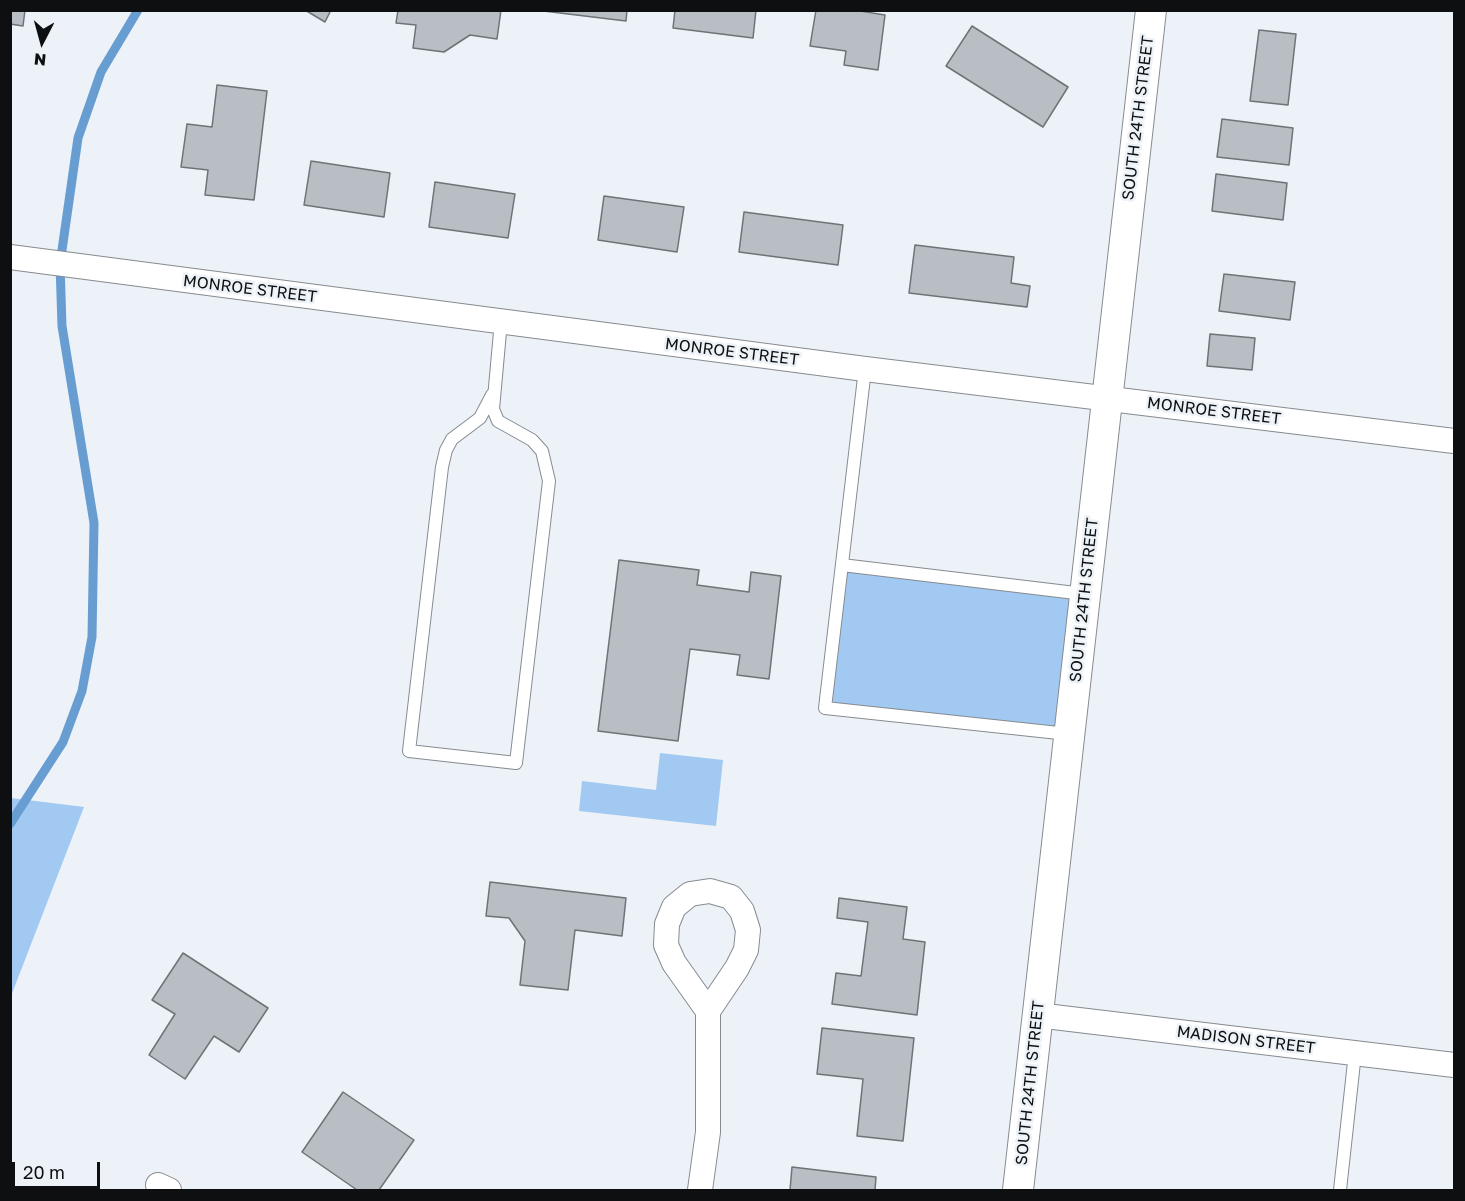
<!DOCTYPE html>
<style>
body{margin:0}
#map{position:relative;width:1465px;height:1201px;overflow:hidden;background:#ecf2f7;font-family:"Golos Text",sans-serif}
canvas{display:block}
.frame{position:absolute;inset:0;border:12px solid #0d0f10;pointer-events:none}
.north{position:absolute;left:12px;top:12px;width:60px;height:60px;-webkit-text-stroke:4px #ecf2f7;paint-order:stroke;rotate:186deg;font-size:16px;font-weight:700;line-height:24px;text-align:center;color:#0d0f10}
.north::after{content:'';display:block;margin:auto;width:21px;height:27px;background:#0d0f10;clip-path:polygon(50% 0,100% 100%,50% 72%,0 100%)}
.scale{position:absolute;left:12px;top:1162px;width:88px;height:27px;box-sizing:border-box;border:3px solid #0d0f10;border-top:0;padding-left:8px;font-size:18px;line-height:21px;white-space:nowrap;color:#0d0f10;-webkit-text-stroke:4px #ecf2f7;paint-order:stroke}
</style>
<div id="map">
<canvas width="1465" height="1201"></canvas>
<div class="frame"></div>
<div class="north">N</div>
<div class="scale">20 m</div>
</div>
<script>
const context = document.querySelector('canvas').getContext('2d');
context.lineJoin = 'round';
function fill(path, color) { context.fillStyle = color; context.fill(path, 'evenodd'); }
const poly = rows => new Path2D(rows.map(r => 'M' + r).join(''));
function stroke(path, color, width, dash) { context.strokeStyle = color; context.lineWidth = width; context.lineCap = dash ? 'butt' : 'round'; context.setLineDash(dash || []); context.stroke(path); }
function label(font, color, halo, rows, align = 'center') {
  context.font = font + ' "Golos Text",sans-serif'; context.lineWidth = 5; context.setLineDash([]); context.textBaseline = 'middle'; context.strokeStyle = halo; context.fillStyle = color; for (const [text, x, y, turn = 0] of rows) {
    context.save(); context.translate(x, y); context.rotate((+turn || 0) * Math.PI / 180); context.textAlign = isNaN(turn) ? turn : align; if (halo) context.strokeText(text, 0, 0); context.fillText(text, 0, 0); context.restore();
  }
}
const green = poly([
 [842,565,1084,594,1068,734,825,708],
 [660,753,723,760,716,826,579,811,582,781,656,790],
 [11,798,84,807,11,996,10,798]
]);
const stream = poly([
 [10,824,63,742,82,691,92,637,94,523,62,326,60,264,78,138,101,72,138,10]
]);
const building = poly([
 [10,10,25,10,23,26,10,24,10,10],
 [305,10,331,10,325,22,305,10],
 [398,10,501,10,497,39,470,35,444,52,413,48,416,25,396,23,398,10],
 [535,10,627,10,626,21,535,10],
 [675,10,756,10,753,38,673,28,675,10],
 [816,10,854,10,885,15,878,70,844,65,846,51,810,46,816,10],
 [972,26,1068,87,1043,127,946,66,972,26],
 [1259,30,1296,34,1288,105,1250,101,1259,30],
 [217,85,267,91,254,200,205,195,208,170,181,167,187,124,212,127,217,85],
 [1222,119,1293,128,1289,165,1217,157,1222,119],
 [311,161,390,173,384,217,304,205,311,161],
 [1216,174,1287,183,1283,220,1212,211,1216,174],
 [435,182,515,194,508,238,429,227,435,182],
 [604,196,684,207,677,252,598,240,604,196],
 [744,212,843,225,838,265,739,252,744,212],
 [915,245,1014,257,1011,283,1030,286,1027,307,909,293,915,245],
 [1224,274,1295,282,1290,320,1219,311,1224,274],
 [1210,334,1255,338,1252,370,1207,366,1210,334],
 [619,560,699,570,697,585,749,592,751,572,781,576,769,679,737,675,740,655,690,649,678,741,598,731,619,560],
 [490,882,626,898,622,936,575,930,568,990,520,985,525,941,509,918,486,916,490,882],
 [839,898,907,907,903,939,925,942,917,1015,832,1004,836,973,861,976,868,922,837,918,839,898],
 [183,953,268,1008,239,1052,214,1036,185,1079,149,1055,175,1014,152,1000,183,953],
 [822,1028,914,1038,903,1141,857,1136,863,1079,817,1074,822,1028],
 [343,1092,414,1140,379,1190,357,1190,302,1152,343,1092],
 [792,1167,876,1177,875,1190,790,1190,792,1167]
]);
const service = poly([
 [865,369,825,708,1068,734],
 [492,395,480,418,452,439,446,450,442,467,409,751,516,763,549,481,542,451,532,440,498,421,493,409,501,321],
 [842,565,1084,594],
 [1340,1190,1355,1053]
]);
const minor = poly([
 [10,257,865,369,1454,441],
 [1037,1015,1454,1065],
 [158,1185,169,1190],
 [700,1190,708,1132,708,1011,737,968,746,950,748,930,742,911,731,897,710,891,690,894,674,907,667,924,666,945,674,963,708,1011]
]);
const tertiary = poly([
 [1018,1190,1151,10]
]);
const streetNames = [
 ["SOUTH 24TH STREET",1138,118,-83],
 ["MONROE STREET",250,289,7],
 ["MONROE STREET",732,352,7],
 ["MONROE STREET",1214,411,7],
 ["SOUTH 24TH STREET",1084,600,-84],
 ["MADISON STREET",1246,1040,7],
 ["SOUTH 24TH STREET",1030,1083,-84]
];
fill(green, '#a1c9f2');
stroke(stream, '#689dd2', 9);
fill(building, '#b9bec4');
stroke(building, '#6e7378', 1.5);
stroke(service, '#868b90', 14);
stroke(minor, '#868b90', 26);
stroke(tertiary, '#868b90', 32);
stroke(service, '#fff', 12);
stroke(minor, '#fff', 24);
stroke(tertiary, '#fff', 30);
label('16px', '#0d0f10', '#ecf2f7', streetNames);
</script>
